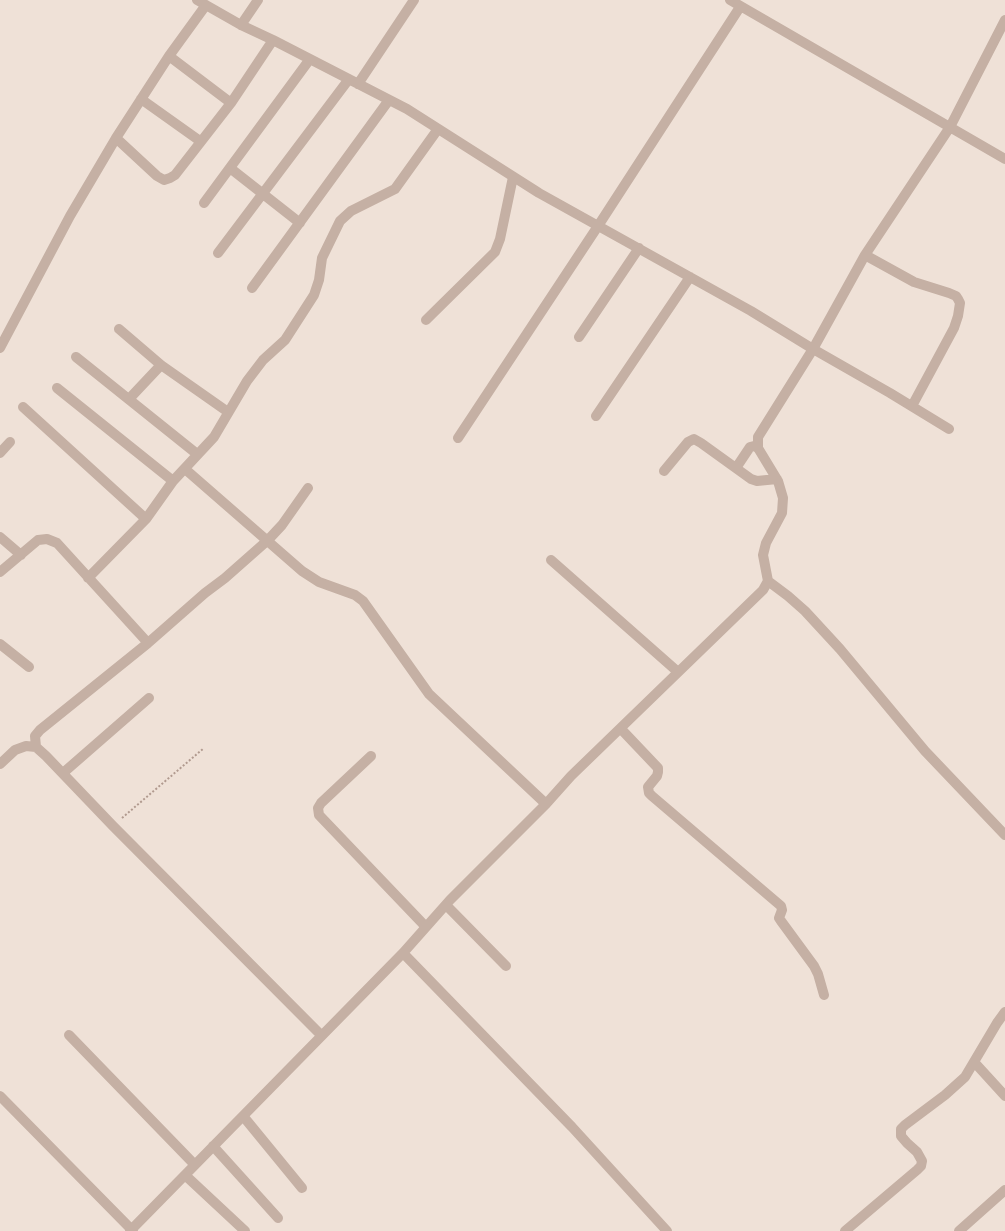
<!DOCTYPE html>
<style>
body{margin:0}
canvas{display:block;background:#efe1d7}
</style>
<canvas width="1005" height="1231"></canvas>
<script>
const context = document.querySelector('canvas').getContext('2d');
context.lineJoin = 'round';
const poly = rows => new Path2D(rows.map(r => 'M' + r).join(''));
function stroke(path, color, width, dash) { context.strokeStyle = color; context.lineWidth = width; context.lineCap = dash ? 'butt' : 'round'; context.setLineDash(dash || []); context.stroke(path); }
const path = poly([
 [122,818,204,748]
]);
const minor = poly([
 [197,0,241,25,273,40,407,109,539,193,751,311,813,349,890,393,949,429],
 [730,0,1005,159],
 [241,25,258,0],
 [169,56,231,103],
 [358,84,414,0],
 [141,99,200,141],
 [116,138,157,176,164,180,170,178,175,175,231,103,273,40],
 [230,168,300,223],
 [204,203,310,59],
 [218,253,349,79],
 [865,255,914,282,949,293,956,296,958,299,960,303,958,316,954,328,912,406],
 [252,288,389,100],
 [426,320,495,252,500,239,513,177],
 [119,329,161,365,228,412],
 [579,337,639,248],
 [0,348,70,216,116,138,169,56,206,5],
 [76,357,197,454],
 [57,388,173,481],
 [129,399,161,365],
 [23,407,146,519],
 [596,416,690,277],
 [458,438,598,226,740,7],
 [0,453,10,442],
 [736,468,750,447,754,446,758,448],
 [185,469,302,571,319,582,355,595,363,601,429,694,546,804],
 [664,471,688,442,694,439,701,443,751,479,757,481,777,479],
 [0,537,21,555],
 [551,560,678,672],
 [0,572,38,540,47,539,57,543,148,643],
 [88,578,146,519,173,481,214,437,247,381,263,360,285,340,314,295,319,280,322,258,340,221,351,211,395,189,438,129],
 [768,581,788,596,805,611,840,649,925,751,1005,835],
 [0,644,29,667],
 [621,729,658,768,658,772,657,776,648,787,649,793,652,796,781,906,782,910,779,918,781,921,814,966,818,974,824,995],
 [36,747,35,736,40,730,148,643,205,593,225,578,268,540,282,525,308,488],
 [371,756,321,803,318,808,319,815,426,927],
 [0,764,15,750,26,746,36,747,46,756,113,826,321,1035],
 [63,773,149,698],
 [446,905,506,966],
 [403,953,572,1127,667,1231],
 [69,1035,195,1165],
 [975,1063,1005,1096],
 [0,1096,133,1231],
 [243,1116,302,1188],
 [213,1146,278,1218],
 [185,1175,245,1231],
 [130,1231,403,953,450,900,546,804,571,776,763,590,768,581,763,555,766,543,782,513,783,498,778,481,758,448,758,437,813,349,865,255,950,127,1005,20],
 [845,1231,917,1170,921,1166,922,1161,917,1152,907,1143,901,1136,901,1129,905,1125,945,1095,965,1077,997,1023,1005,1012],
 [959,1231,1005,1190]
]);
stroke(path, '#b19a8f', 2, [2, 2]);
stroke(minor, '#c5b0a4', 10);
</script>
